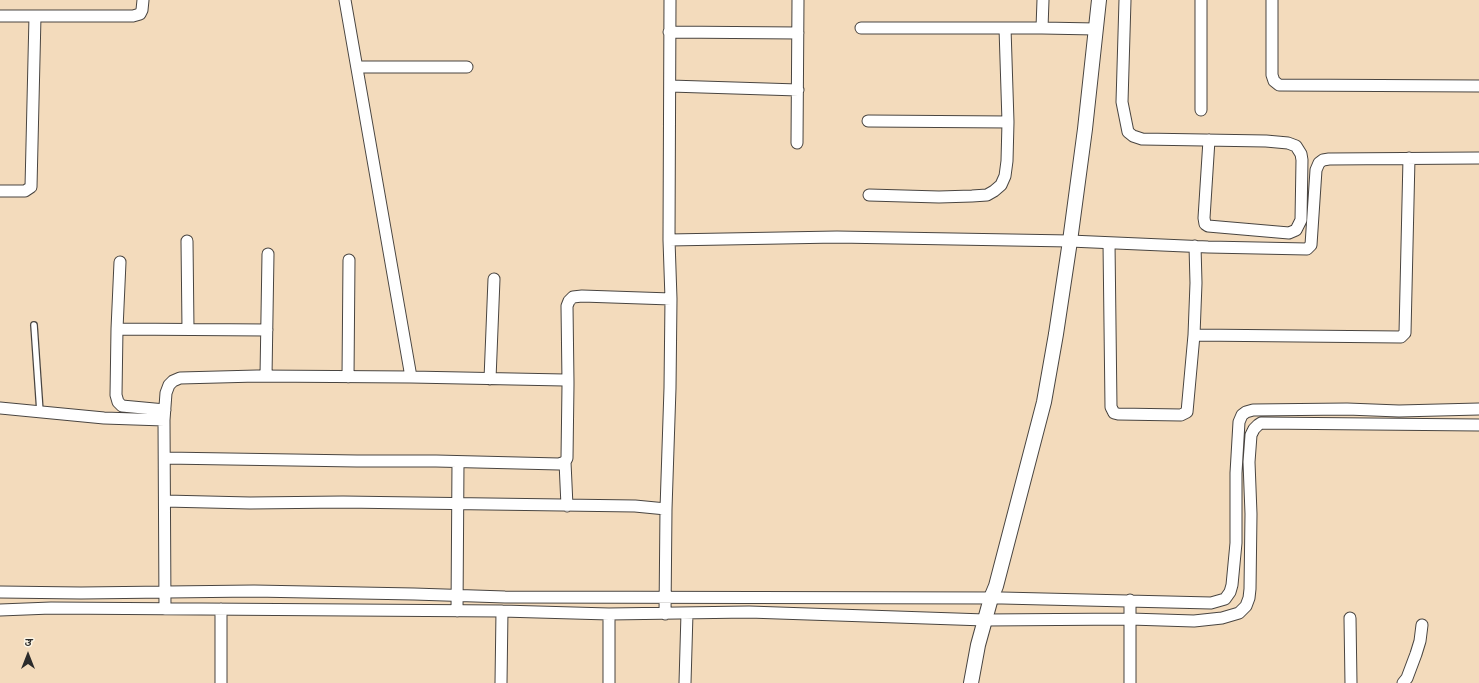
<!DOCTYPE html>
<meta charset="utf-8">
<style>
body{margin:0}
#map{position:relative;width:1479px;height:683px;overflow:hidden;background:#f3dbbc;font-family:Kalam,"Playpen Sans Deva",sans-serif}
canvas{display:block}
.north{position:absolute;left:8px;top:635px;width:40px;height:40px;-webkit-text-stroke:3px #fcf5e5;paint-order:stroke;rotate:0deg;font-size:11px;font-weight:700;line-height:16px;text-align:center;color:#2b2b2b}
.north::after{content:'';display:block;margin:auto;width:14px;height:18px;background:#2b2b2b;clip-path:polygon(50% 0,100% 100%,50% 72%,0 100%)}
</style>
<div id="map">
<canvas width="1479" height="683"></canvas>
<div class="north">उ</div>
</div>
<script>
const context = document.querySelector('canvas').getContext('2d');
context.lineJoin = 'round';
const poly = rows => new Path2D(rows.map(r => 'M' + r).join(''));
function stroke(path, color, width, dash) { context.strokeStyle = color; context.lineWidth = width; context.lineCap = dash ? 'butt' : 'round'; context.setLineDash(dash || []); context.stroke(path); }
const service = poly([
 [34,325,40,412]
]);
const minor = poly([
 [345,0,411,377],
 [1043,0,1042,28,1096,29],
 [1125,0,1122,102,1128,132,1133,136,1142,139,1266,141,1288,143,1296,146,1301,154,1302,160,1301,220,1296,230,1289,233,1208,226,1205,224,1204,218,1209,140],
 [1201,0,1201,110],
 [1272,0,1272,75,1274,81,1279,85,1479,86],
 [0,16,133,16,140,14,142,10,143,0],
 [861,28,1042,28],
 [669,32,798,33],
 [358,67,467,67],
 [670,86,798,90],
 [868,121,1008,122],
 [797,143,798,0],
 [0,191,25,191,31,187,35,16],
 [869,195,939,197,972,196,987,195,994,191,1001,185,1005,176,1007,161,1008,122,1005,28],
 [669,240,837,237,1070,241,1208,247,1307,249,1311,245,1316,170,1319,163,1323,160,1329,159,1479,158],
 [187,241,188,329],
 [1109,243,1111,407,1114,413,1118,414,1181,415,1187,412,1194,335,1196,283,1195,246],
 [120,262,117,329,116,395,118,402,122,406,165,410],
 [117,329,267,330],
 [1194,335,1401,337,1405,333,1409,158],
 [266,376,268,254],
 [348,377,349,260],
 [490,379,494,279],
 [568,382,567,306,569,301,573,297,582,296,671,299],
 [0,408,104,418,164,420],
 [165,458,357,461,436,461,559,464,565,462,567,458,568,385,568,382,564,380,411,377,257,376,180,378,173,381,169,385,166,393,164,420,165,609],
 [565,462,567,506],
 [165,501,250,503,343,502,635,506,666,509],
 [0,592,81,593,254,591,414,594,505,597,1002,598,1211,603,1225,599,1230,592,1232,585,1236,543,1236,473,1239,422,1242,415,1246,412,1253,410,1347,409,1399,411,1479,409],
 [221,609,221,683],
 [0,610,51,608,502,611,609,614,749,612,985,620,1130,619,1194,621,1222,618,1239,613,1246,606,1249,598,1250,589,1251,514,1249,462,1251,435,1254,429,1258,425,1261,423,1479,425],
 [457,611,458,462],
 [609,614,609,683],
 [665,614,666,509,670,388,671,299,669,240,670,0],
 [1350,618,1351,683],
 [501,683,502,611],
 [685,683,687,613],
 [1130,683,1130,600],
 [1403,683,1407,678,1416,654,1420,641,1422,625]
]);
const tertiary = poly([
 [971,683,978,645,991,598,996,586,1044,402,1056,334,1070,241,1085,129,1099,0]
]);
stroke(service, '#494541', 8);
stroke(minor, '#494541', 13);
stroke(tertiary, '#494541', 16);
stroke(service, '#fff', 5.5);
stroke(minor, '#fff', 11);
stroke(tertiary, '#fff', 14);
</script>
